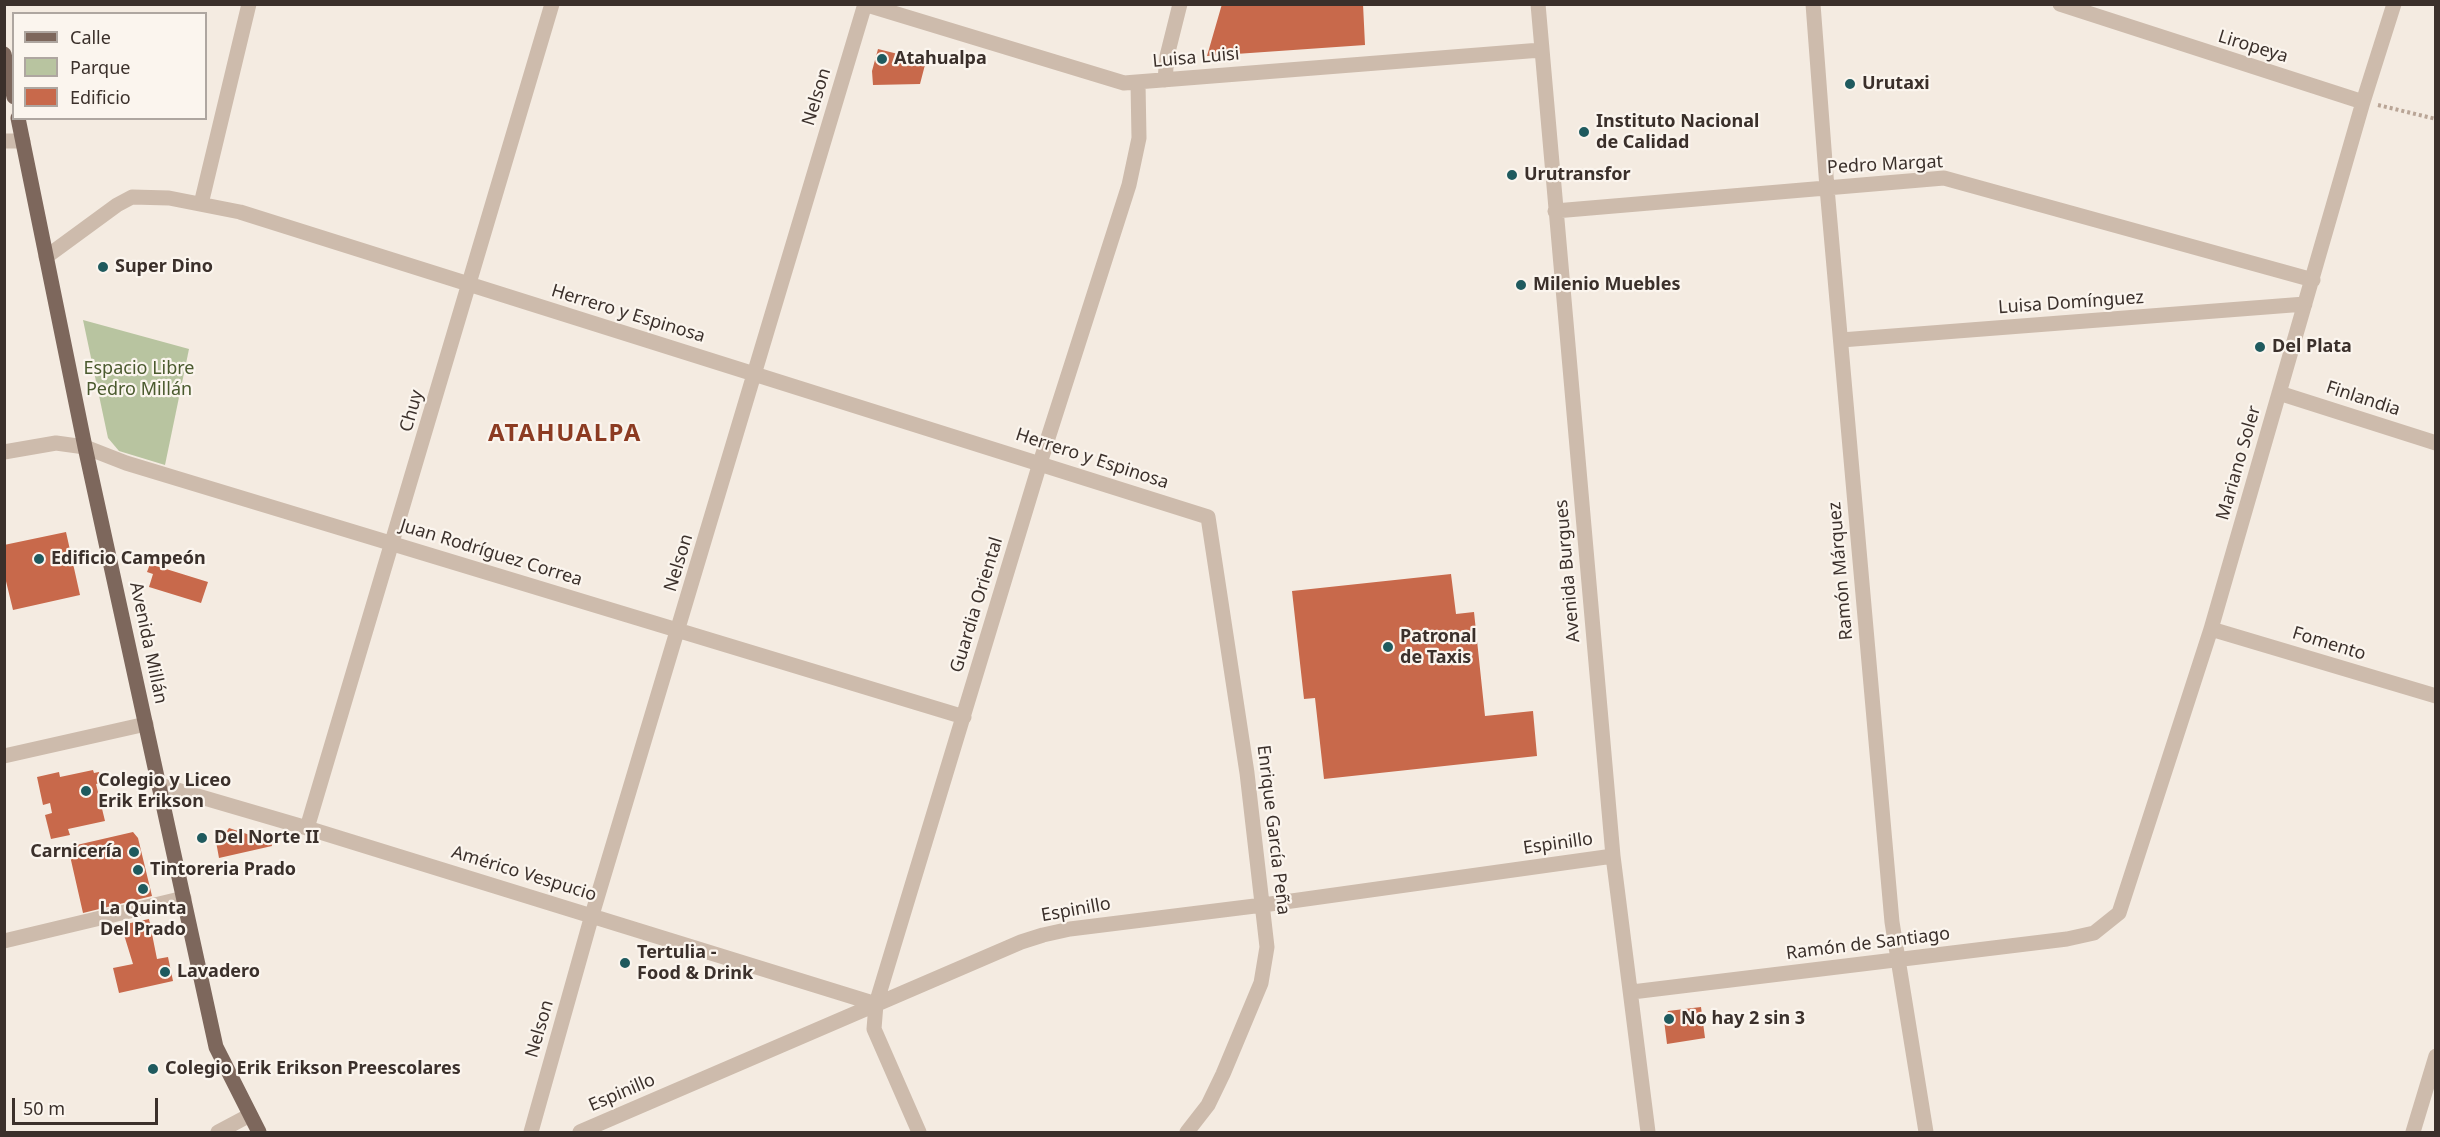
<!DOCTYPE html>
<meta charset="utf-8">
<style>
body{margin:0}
#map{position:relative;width:2440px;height:1137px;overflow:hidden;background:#f4ebe1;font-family:"Noto Sans",sans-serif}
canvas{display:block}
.frame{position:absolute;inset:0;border:6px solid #3b302b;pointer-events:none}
.legend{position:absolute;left:12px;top:12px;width:195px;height:108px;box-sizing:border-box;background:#fbf5ee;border:2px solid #aea6a0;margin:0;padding:8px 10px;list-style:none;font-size:18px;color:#3b302b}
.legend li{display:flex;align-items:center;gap:12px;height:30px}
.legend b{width:30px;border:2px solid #aea6a0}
.scale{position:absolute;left:12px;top:1098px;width:146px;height:27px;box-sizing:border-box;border:3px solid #3b302b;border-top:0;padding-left:8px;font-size:18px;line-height:21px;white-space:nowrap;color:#3b302b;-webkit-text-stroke:4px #fbf5ee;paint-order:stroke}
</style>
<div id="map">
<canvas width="2440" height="1137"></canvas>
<div class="frame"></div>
<ul class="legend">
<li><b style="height:8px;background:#7d675c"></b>Calle</li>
<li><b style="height:16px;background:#b8c4a0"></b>Parque</li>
<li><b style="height:16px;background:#c8694b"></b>Edificio</li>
</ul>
<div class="scale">50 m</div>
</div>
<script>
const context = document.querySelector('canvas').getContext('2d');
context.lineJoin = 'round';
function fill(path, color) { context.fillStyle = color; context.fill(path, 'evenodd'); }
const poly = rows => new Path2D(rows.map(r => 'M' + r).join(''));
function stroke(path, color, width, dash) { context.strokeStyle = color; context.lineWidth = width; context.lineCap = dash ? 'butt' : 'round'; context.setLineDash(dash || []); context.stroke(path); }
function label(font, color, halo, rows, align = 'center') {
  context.font = font + ' "Noto Sans",sans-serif'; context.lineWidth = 4.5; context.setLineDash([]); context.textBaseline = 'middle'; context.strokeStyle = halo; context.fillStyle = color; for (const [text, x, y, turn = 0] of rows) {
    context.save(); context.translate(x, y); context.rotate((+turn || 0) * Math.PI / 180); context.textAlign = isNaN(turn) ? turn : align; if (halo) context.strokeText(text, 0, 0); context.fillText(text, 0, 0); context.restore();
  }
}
const green = poly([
 [83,320,189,349,165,465,119,451,108,438]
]);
const building = poly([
 [1222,4,1363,4,1365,45,1207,56],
 [878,49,926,61,920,84,873,85,872,71],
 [66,532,80,595,13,610,4,573,4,545],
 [150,564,208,582,201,603,149,587,153,574,147,572],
 [1451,574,1456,614,1474,612,1485,716,1533,711,1537,756,1324,779,1315,698,1304,699,1292,591],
 [93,770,94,773,99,772,101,783,96,784,105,821,68,829,70,835,51,839,45,815,52,813,50,803,43,805,37,777,59,772,60,777],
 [229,828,271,842,272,846,219,858,215,836,221,829,227,831],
 [133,832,138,838,152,896,83,913,68,847],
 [149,919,157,959,168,957,173,981,119,993,113,968,133,964,121,925],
 [1701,1007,1705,1038,1667,1044,1664,1020,1668,1011]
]);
const path = poly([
 [2378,105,2436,119]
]);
const minor = poly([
 [864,4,1124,83,1541,50],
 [1538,4,1613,856,1648,1132],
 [1813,4,1827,188,1892,922,1926,1132],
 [2060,4,2363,102],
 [1165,80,1167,56,1180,4],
 [4,141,23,141],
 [201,204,249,4],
 [1555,211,1944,178,2313,280],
 [46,257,117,205,132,197,169,198,240,212,1208,517,1247,773,1267,947,1261,983,1223,1074,1208,1105,1187,1132],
 [1841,340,2305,304],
 [2279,393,2436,443],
 [4,452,56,443,85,447,126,463,964,717],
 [2211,629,2436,696],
 [4,756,146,724],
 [160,785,307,828,876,1004],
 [307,828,552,4],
 [4,941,184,898],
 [1632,992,2067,939,2094,933,2119,913,2211,629,2363,102,2394,4],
 [218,1132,250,1115],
 [531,1132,592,915,865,4],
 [580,1132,1021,942,1043,935,1070,929,1263,905,1613,856],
 [919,1132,874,1029,876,1004,1040,463,1129,185,1139,138,1138,83],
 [2413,1132,2436,1056]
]);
const major = poly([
 [4,54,14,97],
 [18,118,85,447,216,1047,259,1132]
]);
const markers = [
 [882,59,6,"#1f5a5e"],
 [1850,84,6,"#1f5a5e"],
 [1584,132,6,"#1f5a5e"],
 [1512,175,6,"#1f5a5e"],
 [103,267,6,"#1f5a5e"],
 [1521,285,6,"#1f5a5e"],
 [2260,347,6,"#1f5a5e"],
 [39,559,6,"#1f5a5e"],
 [1388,647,6,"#1f5a5e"],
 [86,791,6,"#1f5a5e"],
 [202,838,6,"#1f5a5e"],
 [134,852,6,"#1f5a5e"],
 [138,870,6,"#1f5a5e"],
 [143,889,6,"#1f5a5e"],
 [625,963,6,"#1f5a5e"],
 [165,972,6,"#1f5a5e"],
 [1669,1019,6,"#1f5a5e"],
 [153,1069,6,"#1f5a5e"]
];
const streetNames = [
 ["Liropeya",2253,47,17],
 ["Luisa Luisi",1196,58,-5],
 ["Nelson",817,97,-73],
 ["Pedro Margat",1885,165,-3],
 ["Luisa Domínguez",2071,303,-4],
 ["Herrero y Espinosa",628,314,17],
 ["Finlandia",2363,399,18],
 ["Chuy",412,411,-74],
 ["Herrero y Espinosa",1092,459,18],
 ["Mariano Soler",2239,463,-74],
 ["Juan Rodríguez Correa",491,553,17],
 ["Nelson",679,563,-73],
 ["Avenida Burgues",1568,571,-95],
 ["Ramón Márquez",1841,571,-95],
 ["Guardia Oriental",977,605,-73],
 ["Avenida Millán",148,643,78],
 ["Fomento",2329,644,17],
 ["Enrique García Peña",1273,830,83],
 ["Espinillo",1558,844,-8],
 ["Américo Vespucio",524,874,17],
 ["Espinillo",1076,910,-10],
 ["Ramón de Santiago",1868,944,-7],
 ["Nelson",540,1029,-74],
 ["Espinillo",622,1093,-23]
];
const poiNames = [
 ["Atahualpa",894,59],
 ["Urutaxi",1862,84],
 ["Instituto Nacional",1596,122],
 ["de Calidad",1596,143],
 ["Urutransfor",1524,175],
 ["Super Dino",115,267],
 ["Milenio Muebles",1533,285],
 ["Del Plata",2272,347],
 ["Edificio Campeón",51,559],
 ["Patronal",1400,637],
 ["de Taxis",1400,658],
 ["Colegio y Liceo",98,781],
 ["Erik Erikson",98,802],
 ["Del Norte II",214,838],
 ["Carnicería",122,852,"right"],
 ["Tintoreria Prado",150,870],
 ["La Quinta",143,909,"center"],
 ["Del Prado",143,930,"center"],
 ["Tertulia -",637,953],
 ["Food & Drink",637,974],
 ["Lavadero",177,972],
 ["No hay 2 sin 3",1681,1019],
 ["Colegio Erik Erikson Preescolares",165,1069]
];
const parkNames = [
 ["Espacio Libre",139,369],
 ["Pedro Millán",139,390]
];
const districtNames = [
 ["ATAHUALPA",565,434]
];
fill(green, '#b8c4a0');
fill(building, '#c8694b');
stroke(path, '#b9a596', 4, [3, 3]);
stroke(minor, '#cdbbac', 15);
stroke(major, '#7d675c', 15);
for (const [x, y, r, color] of markers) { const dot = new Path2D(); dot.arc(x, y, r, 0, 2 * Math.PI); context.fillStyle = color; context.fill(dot); stroke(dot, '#fbf5ee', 2); }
label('18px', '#3b302b', '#fbf5ee', streetNames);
label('bold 18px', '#3b302b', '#fbf5ee', poiNames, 'left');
label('18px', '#4a5a2e', '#fbf5ee', parkNames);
context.letterSpacing = '1.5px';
label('bold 24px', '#8c3b22', '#fbf5ee', districtNames);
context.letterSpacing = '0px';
</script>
